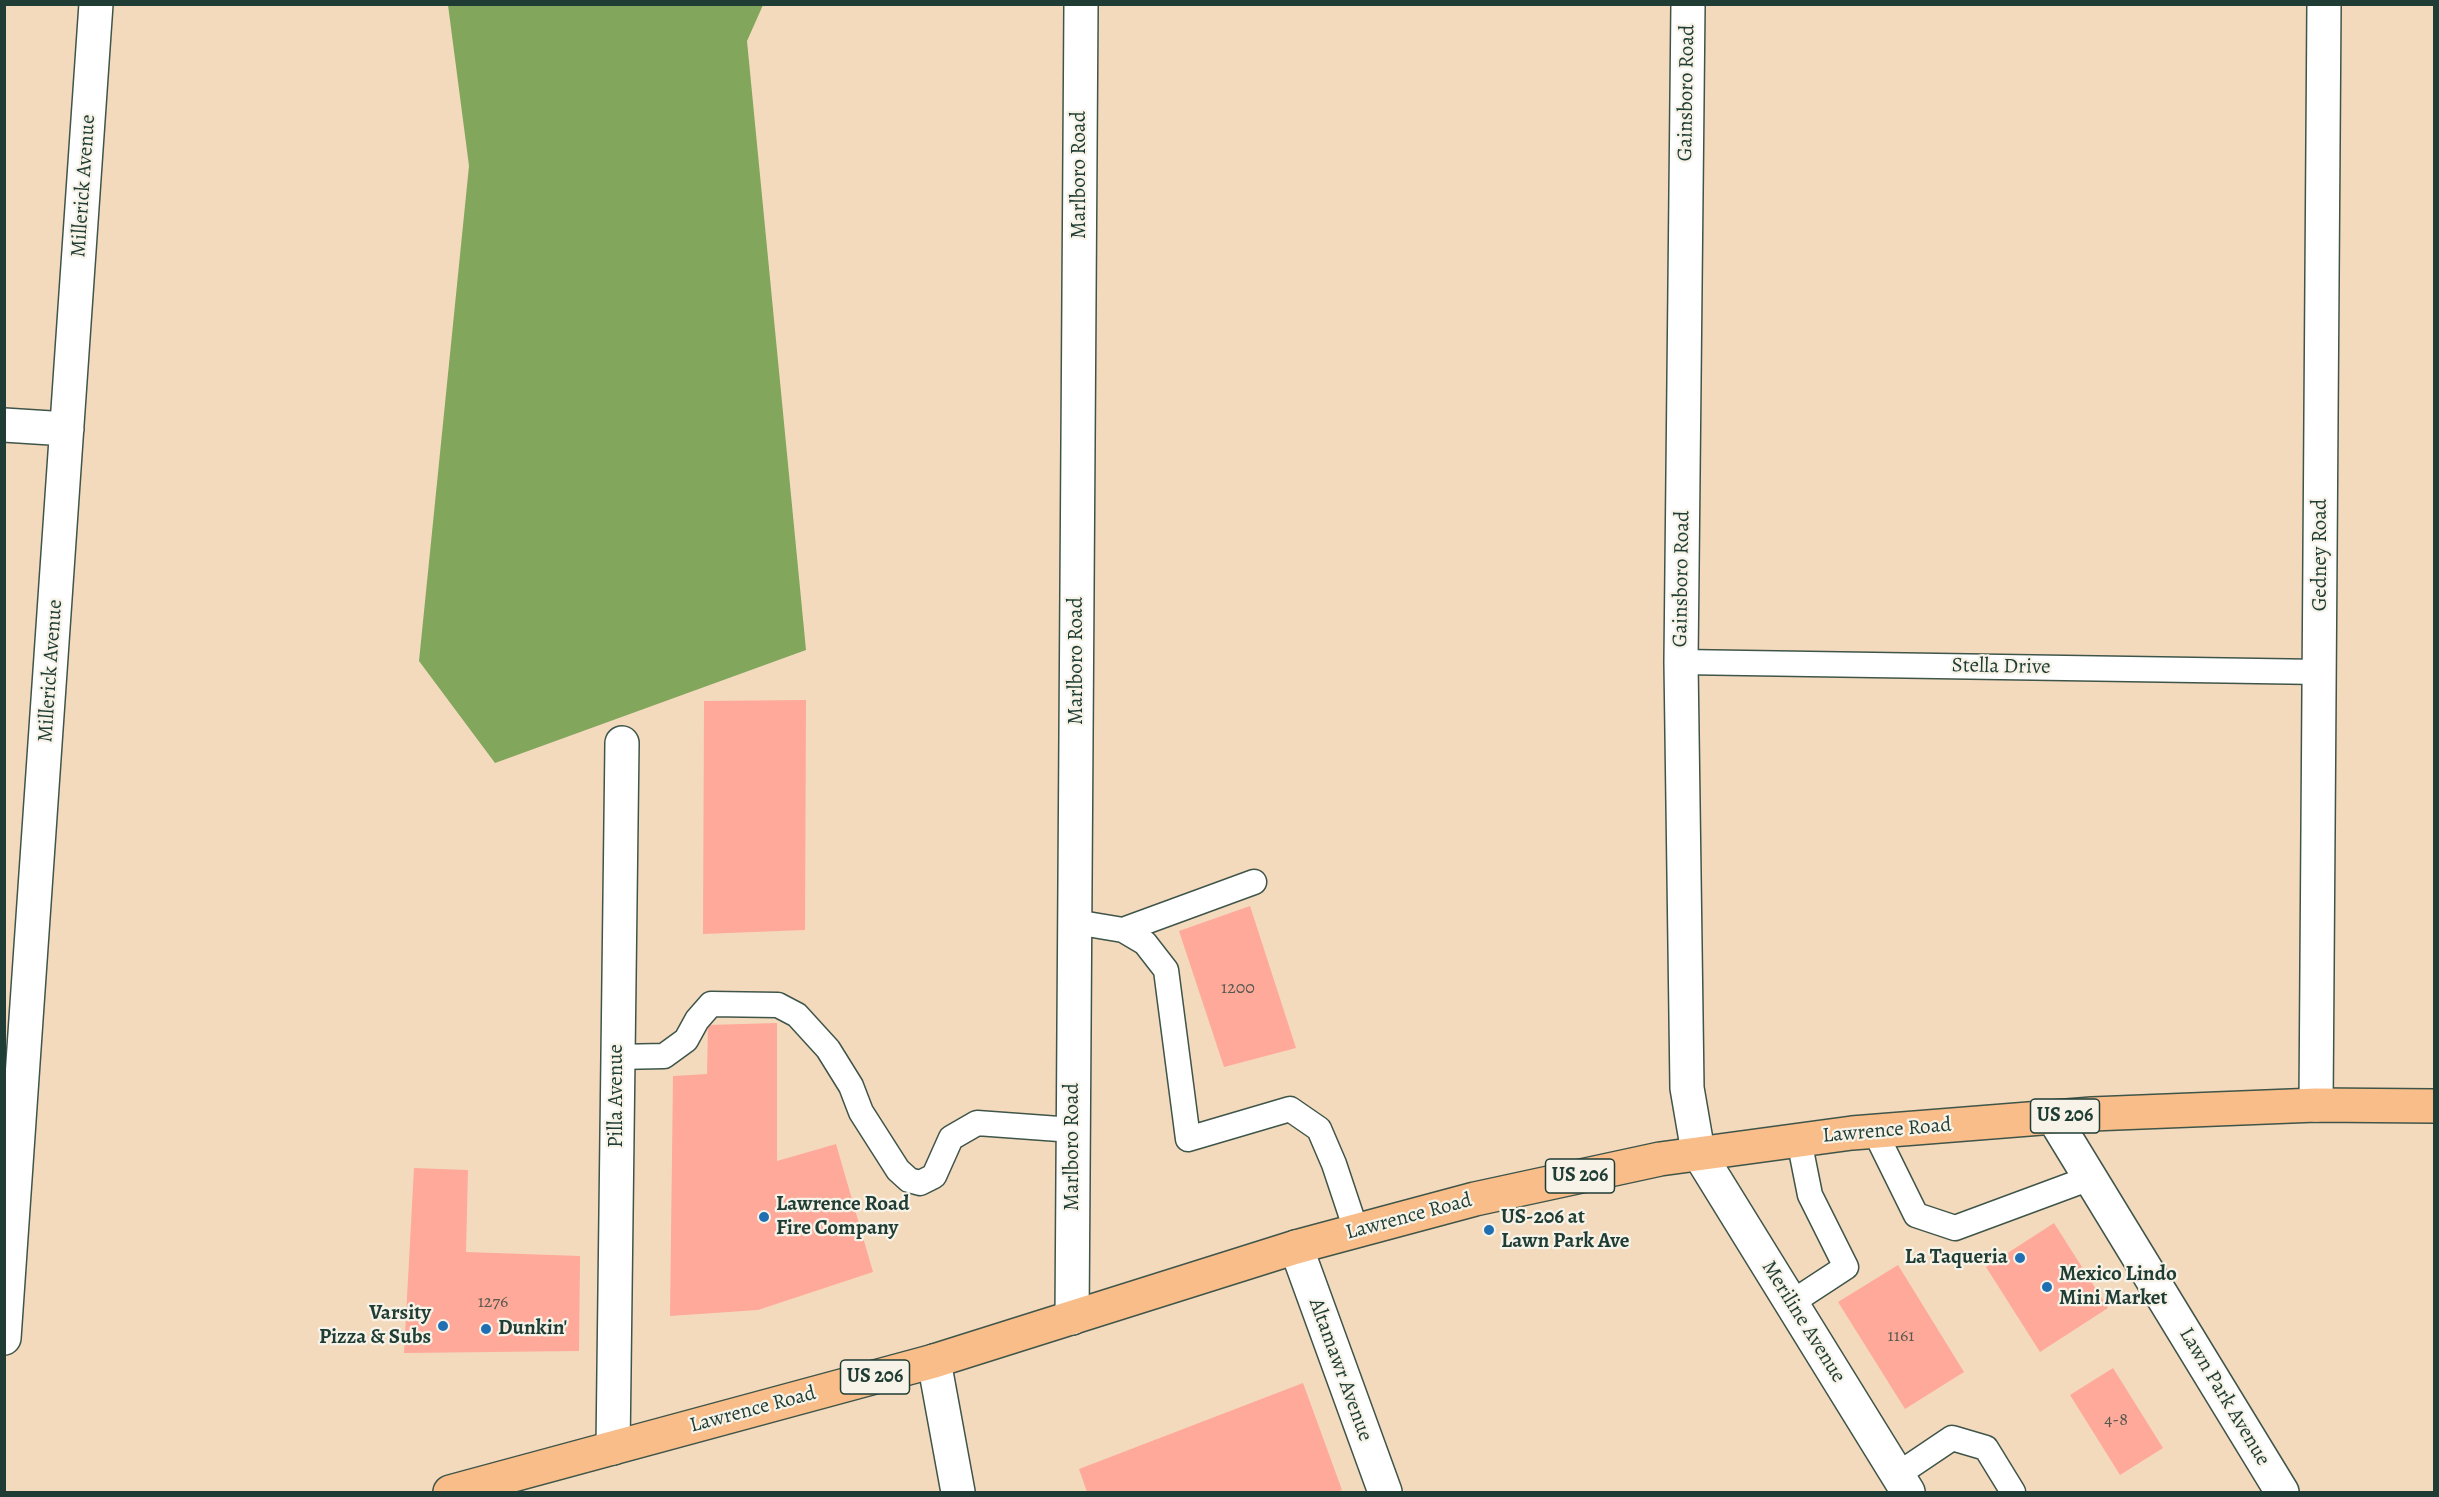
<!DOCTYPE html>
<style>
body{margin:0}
#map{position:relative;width:2439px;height:1497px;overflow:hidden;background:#f4dabd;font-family:Alegreya,serif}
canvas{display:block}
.frame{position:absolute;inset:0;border:6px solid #1f3d34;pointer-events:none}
</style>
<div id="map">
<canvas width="2439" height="1497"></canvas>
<div class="frame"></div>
</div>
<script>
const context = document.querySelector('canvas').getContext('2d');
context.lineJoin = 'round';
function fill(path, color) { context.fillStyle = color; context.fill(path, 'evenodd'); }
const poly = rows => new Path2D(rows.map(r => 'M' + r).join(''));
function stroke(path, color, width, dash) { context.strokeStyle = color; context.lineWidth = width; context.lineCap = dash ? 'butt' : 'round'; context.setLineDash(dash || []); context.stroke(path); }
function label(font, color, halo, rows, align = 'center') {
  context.font = font + ' Alegreya,serif'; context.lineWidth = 4.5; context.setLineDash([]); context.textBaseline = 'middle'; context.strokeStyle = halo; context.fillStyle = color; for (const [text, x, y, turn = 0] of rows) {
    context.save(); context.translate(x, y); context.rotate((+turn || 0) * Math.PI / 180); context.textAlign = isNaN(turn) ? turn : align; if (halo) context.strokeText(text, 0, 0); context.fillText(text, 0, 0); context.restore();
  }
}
const forest = poly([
 [448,5,763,5,747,41,806,650,495,763,419,661,469,166]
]);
const building = poly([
 [806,700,805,930,703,934,704,701],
 [1250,906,1296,1048,1224,1067,1179,931],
 [777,1023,777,1161,836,1144,873,1272,758,1310,670,1316,673,1076,707,1074,708,1025],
 [414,1168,468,1170,466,1252,580,1256,579,1351,404,1353],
 [2054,1223,2108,1308,2040,1352,1986,1267],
 [1898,1265,1964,1372,1905,1409,1838,1302],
 [2113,1368,2163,1448,2120,1475,2070,1395],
 [1303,1383,1342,1490,1336,1492,1087,1492,1079,1469]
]);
const lane = poly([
 [1681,662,2321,672],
 [1075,922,1123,930,1145,943,1166,970,1188,1139,1290,1109,1319,1129,1334,1164,1356,1230],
 [1123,930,1254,882],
 [617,1057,664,1056,686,1040,697,1020,711,1004,778,1005,797,1015,828,1049,851,1086,861,1112,898,1170,909,1180,920,1183,934,1176,951,1138,977,1123,1073,1130],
 [1875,1132,1916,1215,1955,1228,2090,1178],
 [1791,1303,1846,1267,1810,1195,1799,1140],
 [1897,1475,1952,1438,1986,1448,2013,1492]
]);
const street = poly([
 [1688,4,1681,662,1687,1088,1698,1152,1908,1492],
 [4,425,67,429],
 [2316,1105,2324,4],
 [2053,1117,2282,1492],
 [1296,1247,1385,1492],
 [1072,1318,1081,4],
 [4,1338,96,4],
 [934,1361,958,1492],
 [613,1448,622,743]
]);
const primary = poly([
 [450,1492,934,1361,1296,1247,1475,1199,1660,1159,1852,1133,2092,1114,2316,1105,2434,1106]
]);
const markers = [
 [764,1217,6,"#1f6fb2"],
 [1489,1230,6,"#1f6fb2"],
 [2020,1258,6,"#1f6fb2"],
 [2047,1287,6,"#1f6fb2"],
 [443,1326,6,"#1f6fb2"],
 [486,1329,6,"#1f6fb2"]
];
const numberNames = [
 ["1200",1238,989],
 ["1276",493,1303],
 ["1161",1901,1337],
 ["4-8",2116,1421]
];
const shields = [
 [2065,1116,69],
 [1580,1176,69],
 [875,1377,69]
];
const shieldNames = [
 ["US 206",2065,1116],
 ["US 206",1580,1176],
 ["US 206",875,1377]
];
const streetNames = [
 ["Gainsboro Road",1687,93,-89],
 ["Marlboro Road",1080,175,-90],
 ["Millerick Avenue",84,186,-86],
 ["Gedney Road",2321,555,-90],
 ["Gainsboro Road",1682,579,-89],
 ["Marlboro Road",1077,661,-90],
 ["Stella Drive",2001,667,1],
 ["Millerick Avenue",51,671,-86],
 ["Pilla Avenue",617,1096,-90],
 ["Lawrence Road",1887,1131,-5],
 ["Marlboro Road",1073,1147,-90],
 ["Lawrence Road",1409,1217,-15],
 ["Meriline Avenue",1803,1322,58],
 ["Altamawr Avenue",1340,1370,70],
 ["Lawn Park Avenue",2224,1397,59],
 ["Lawrence Road",753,1410,-15]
];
const poiNames = [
 ["Lawrence Road",776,1205],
 ["Fire Company",776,1229],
 ["US-206 at",1501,1218],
 ["Lawn Park Ave",1501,1242],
 ["La Taqueria",2008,1258,"right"],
 ["Mexico Lindo",2059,1275],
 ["Mini Market",2059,1299],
 ["Varsity",431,1314,"right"],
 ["Pizza & Subs",431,1338,"right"],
 ["Dunkin'",498,1329]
];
fill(forest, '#81a65c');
fill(building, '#fea99a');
stroke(lane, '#3f5549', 27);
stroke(street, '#3f5549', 36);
stroke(primary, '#3f5549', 36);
stroke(lane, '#fff', 24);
stroke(street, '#fff', 33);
stroke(primary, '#f8bd89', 33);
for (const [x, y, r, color] of markers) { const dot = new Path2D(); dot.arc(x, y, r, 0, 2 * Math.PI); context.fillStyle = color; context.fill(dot); stroke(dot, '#f7f3e8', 2); }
label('18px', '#57584e', null, numberNames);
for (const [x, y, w] of shields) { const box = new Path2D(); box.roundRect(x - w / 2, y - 17, w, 34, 4.5); context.fillStyle = '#f7f3e8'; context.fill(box); stroke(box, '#1f3d34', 1.5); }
label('bold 20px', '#1f3d34', null, shieldNames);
label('21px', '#1f3d34', '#f7f3e8', streetNames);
label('bold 21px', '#1f3d34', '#f7f3e8', poiNames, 'left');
</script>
